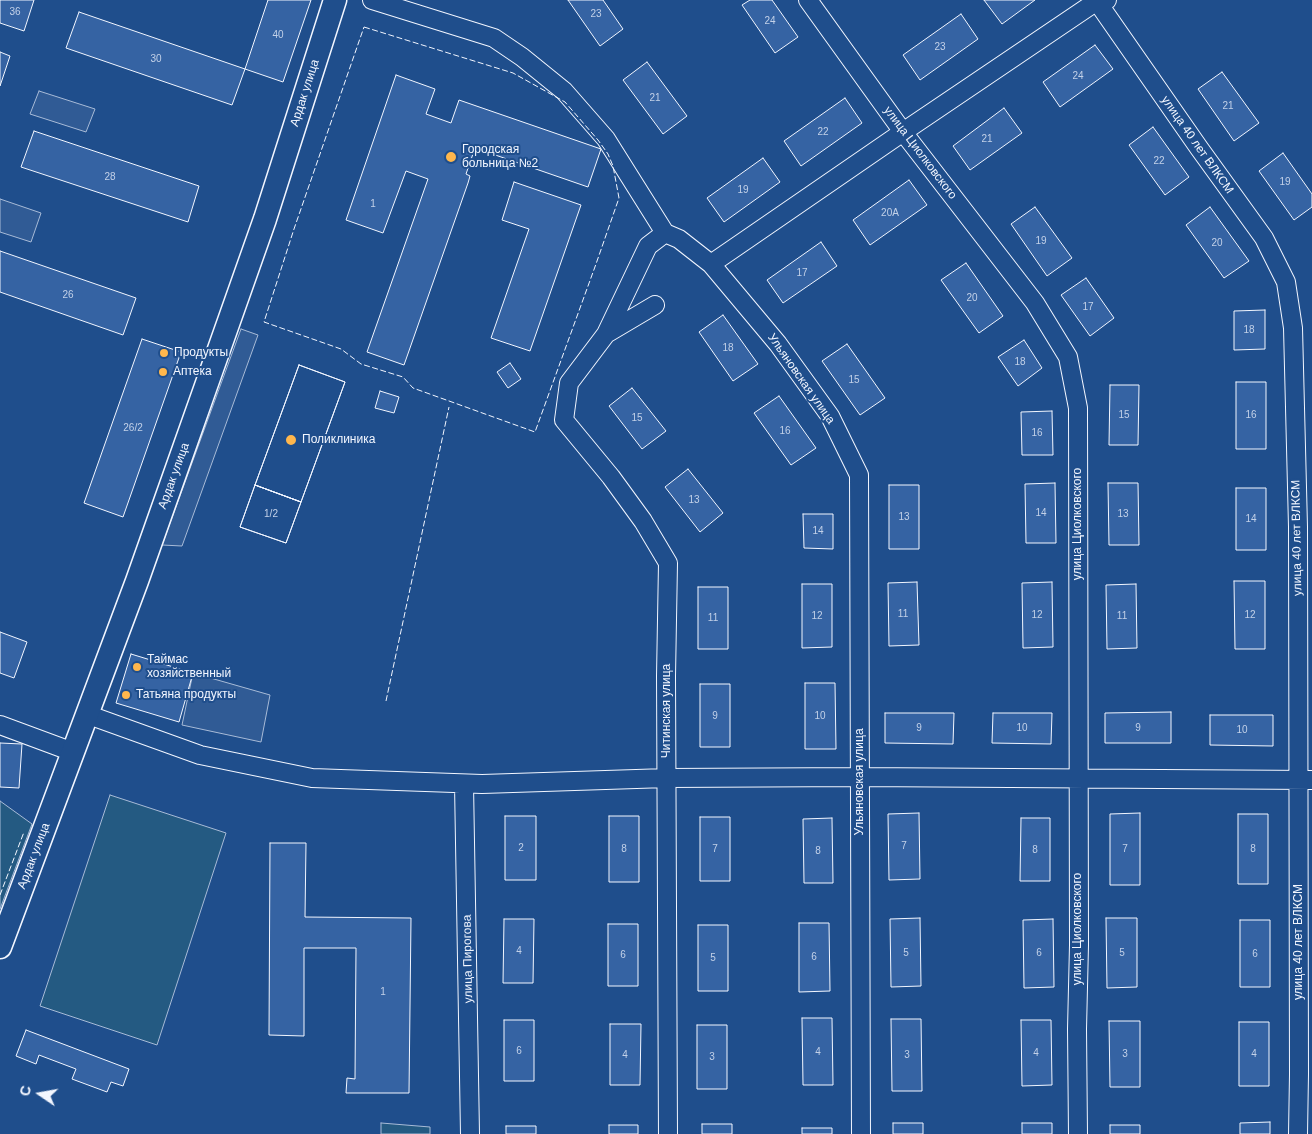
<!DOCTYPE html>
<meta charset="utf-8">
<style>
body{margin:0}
#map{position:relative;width:1312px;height:1134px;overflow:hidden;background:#1f4e8c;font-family:Helvetica,sans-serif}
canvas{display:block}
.north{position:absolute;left:15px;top:1069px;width:50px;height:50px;-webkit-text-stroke:4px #1f4e8c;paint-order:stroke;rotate:282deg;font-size:14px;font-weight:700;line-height:20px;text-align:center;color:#f2f6ff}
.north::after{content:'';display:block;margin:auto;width:18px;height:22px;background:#f2f6ff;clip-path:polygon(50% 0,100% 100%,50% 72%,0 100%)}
</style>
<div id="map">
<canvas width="1312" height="1134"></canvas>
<div class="north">С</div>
</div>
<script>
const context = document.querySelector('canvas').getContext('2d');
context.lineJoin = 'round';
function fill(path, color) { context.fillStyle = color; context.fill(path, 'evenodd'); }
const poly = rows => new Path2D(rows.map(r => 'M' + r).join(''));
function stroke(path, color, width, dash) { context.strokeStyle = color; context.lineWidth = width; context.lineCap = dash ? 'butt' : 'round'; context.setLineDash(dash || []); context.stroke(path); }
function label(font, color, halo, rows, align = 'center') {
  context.font = font + ' Helvetica,sans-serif'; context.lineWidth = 4; context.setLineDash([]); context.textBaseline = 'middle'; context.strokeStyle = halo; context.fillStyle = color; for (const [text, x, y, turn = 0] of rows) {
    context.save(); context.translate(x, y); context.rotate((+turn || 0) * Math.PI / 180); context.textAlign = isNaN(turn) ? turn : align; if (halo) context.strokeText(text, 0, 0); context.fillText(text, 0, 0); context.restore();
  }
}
const green = poly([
 [110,795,226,833,157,1045,40,1006,110,795],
 [0,801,32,824,0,909,0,801],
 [381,1123,430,1127,430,1134,381,1134,381,1123]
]);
const parking = poly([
 [39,91,95,109,86,132,30,114,39,91],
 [0,199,41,213,31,242,0,232,0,199],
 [241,329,258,335,182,546,162,545,241,329],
 [193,673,270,695,261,742,182,725,193,673]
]);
const building = poly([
 [0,0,34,0,24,31,0,23,0,0],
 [268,0,311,0,283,82,245,69,268,0],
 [568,0,603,0,623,29,600,46,568,0],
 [750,0,772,0,798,37,775,53,742,5,750,0],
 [984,0,1035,0,1002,24,984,0],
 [79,12,245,69,232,105,66,48,79,12],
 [961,14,978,39,920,80,903,55,961,14],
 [1095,45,1113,69,1060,107,1043,82,1095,45],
 [0,52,10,56,0,86,0,52],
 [647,62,687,116,663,134,623,80,647,62],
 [1222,72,1259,123,1234,141,1198,89,1222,72],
 [396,75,435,89,426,114,451,123,459,100,601,149,588,187,475,148,466,174,470,176,468,183,404,365,367,352,428,179,406,171,383,233,346,220,396,75],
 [845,98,862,123,801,166,784,141,845,98],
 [1004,108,1022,133,970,170,953,146,1004,108],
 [1153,127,1189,177,1165,195,1129,145,1153,127],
 [34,131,199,186,188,222,21,167,34,131],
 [1283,153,1312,194,1312,207,1294,220,1259,171,1283,153],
 [763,158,780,182,724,222,707,198,763,158],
 [909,180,927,205,870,245,853,220,909,180],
 [514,182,581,205,530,351,491,338,529,229,502,220,514,182],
 [1035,207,1072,258,1047,276,1011,224,1035,207],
 [1210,207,1249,261,1224,278,1186,225,1210,207],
 [821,242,837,266,783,303,767,280,821,242],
 [0,251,136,298,123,335,0,292,0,251],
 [966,263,1003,316,979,333,941,280,966,263],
 [1086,278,1114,318,1090,336,1061,295,1086,278],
 [1265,310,1265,349,1234,350,1234,311,1265,310],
 [723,315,758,364,733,381,699,332,723,315],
 [142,339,181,352,123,517,84,503,142,339],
 [1024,340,1042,368,1018,386,998,357,1024,340],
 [847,344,885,398,860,415,822,361,847,344],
 [510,363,521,379,508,388,497,372,510,363],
 [299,365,345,382,301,502,255,485,299,365],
 [299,365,345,382,301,502,255,485,299,365],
 [1236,382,1266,382,1266,449,1236,449,1236,382],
 [1110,385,1139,385,1138,445,1109,445,1110,385],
 [632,388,666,431,642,449,609,406,632,388],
 [380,391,399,397,394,413,375,408,380,391],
 [779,396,816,448,791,465,754,413,779,396],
 [1052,411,1053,455,1022,455,1021,412,1052,411],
 [688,469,723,513,700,532,665,487,688,469],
 [1055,483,1056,543,1026,543,1025,484,1055,483],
 [1108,483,1138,483,1139,545,1109,545,1108,483],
 [255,485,301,502,286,543,240,527,255,485],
 [255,485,301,502,286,543,240,527,255,485],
 [889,485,919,485,919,549,889,549,889,485],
 [1236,488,1266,488,1266,550,1236,550,1236,488],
 [803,514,833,514,833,549,804,548,803,514],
 [1234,581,1265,581,1265,649,1235,649,1234,581],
 [917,582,919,645,889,646,888,583,917,582],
 [1052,582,1053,647,1023,648,1022,583,1052,582],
 [802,584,832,584,832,647,802,648,802,584],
 [1136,584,1137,648,1107,649,1106,585,1136,584],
 [698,587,728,587,728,649,698,649,698,587],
 [0,632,27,642,14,678,0,673,0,632],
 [131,654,193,673,179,722,116,703,131,654],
 [805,683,835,683,836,749,805,749,805,683],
 [700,684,730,684,730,747,700,747,700,684],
 [1171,712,1171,743,1105,743,1105,713,1171,712],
 [885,713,954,713,953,744,885,743,885,713],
 [993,713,1052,713,1051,744,992,743,993,713],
 [1210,715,1273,715,1273,746,1210,745,1210,715],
 [0,743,22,744,19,788,0,787,0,743],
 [919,813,920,879,889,880,888,814,919,813],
 [1140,813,1140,885,1110,885,1110,814,1140,813],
 [1238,814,1268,814,1268,884,1238,884,1238,814],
 [505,816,536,816,536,880,505,880,505,816],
 [609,816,639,816,639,882,609,882,609,816],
 [700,817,730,817,730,881,700,881,700,817],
 [832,818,833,883,804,883,803,819,832,818],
 [1021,818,1050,818,1050,881,1020,881,1021,818],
 [270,843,306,843,305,917,411,918,409,1093,346,1093,347,1078,355,1079,356,948,304,948,304,1036,269,1035,270,843],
 [920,918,921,986,891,987,890,919,920,918],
 [1106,918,1137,918,1137,987,1107,988,1106,918],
 [504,919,534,919,533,983,503,983,504,919],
 [1053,919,1054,987,1024,988,1023,920,1053,919],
 [1240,920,1270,920,1270,987,1240,987,1240,920],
 [799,923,829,923,830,991,799,992,799,923],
 [608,924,638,924,638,986,608,986,608,924],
 [698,925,728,925,728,991,698,991,698,925],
 [802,1018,832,1018,833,1085,803,1085,802,1018],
 [891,1019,921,1019,922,1091,892,1091,891,1019],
 [504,1020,534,1020,534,1081,504,1081,504,1020],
 [1021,1020,1051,1020,1052,1085,1022,1086,1021,1020],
 [1109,1021,1140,1021,1140,1087,1110,1087,1109,1021],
 [1239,1022,1269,1022,1269,1086,1239,1086,1239,1022],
 [610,1024,641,1024,640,1085,610,1085,610,1024],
 [697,1025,727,1025,727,1089,697,1089,697,1025],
 [26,1030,129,1069,123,1086,111,1082,107,1092,72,1079,76,1069,39,1055,36,1064,16,1056,26,1030],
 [1270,1122,1270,1134,1240,1134,1240,1123,1270,1122],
 [893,1123,923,1123,923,1134,893,1134,893,1123],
 [1022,1123,1052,1123,1052,1134,1022,1134,1022,1123],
 [702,1124,732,1124,732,1134,702,1134,702,1124],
 [609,1125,638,1125,638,1134,609,1134,609,1125],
 [1110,1125,1140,1125,1140,1134,1110,1134,1110,1125],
 [506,1126,536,1126,536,1134,506,1134,506,1126],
 [802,1128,832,1128,832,1134,802,1134,802,1128]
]);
const minor = poly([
 [372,0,494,38,522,57,564,91,606,139,665,233,679,239,711,264,778,344,830,416,859,475,861,1134],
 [808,0,903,132,1035,303,1068,357,1078,408,1079,945,1077,1029,1078,1134],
 [1096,0,1199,148,1264,238,1286,282,1293,328,1298,527,1299,1074,1298,1134],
 [665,233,648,246,606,334,569,383,564,420,611,477,643,521,668,563,666,676,668,1134],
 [711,264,903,132,1097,1,1107,0],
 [606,334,655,305],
 [86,714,200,755,312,778,482,784,667,778,860,777,1312,780],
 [0,725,73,752],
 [464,784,470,1134]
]);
const tertiary = poly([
 [0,947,137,581,229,321,265,219,335,0]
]);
const fence = poly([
 [364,27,513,73,565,102,598,140,608,154,613,166,619,198,596,264,535,432,413,388,403,377,361,364,341,349,264,322,294,229,364,27],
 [386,701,449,407],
 [0,895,24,832]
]);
const markers = [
 [451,157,6,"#ffb74d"],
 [164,353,5,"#ffb74d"],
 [163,372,5,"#ffb74d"],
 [291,440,6,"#ffb74d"],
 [137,667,5,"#ffb74d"],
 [126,695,5,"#ffb74d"]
];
const numberNames = [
 ["36",15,12],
 ["23",596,14],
 ["24",770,21],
 ["40",278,35],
 ["23",940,47],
 ["30",156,59],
 ["24",1078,76],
 ["21",655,98],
 ["21",1228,106],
 ["22",823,132],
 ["21",987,139],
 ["22",1159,161],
 ["28",110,177],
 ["19",1285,182],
 ["19",743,190],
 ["1",373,204],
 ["20A",890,213],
 ["19",1041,241],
 ["20",1217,243],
 ["17",802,273],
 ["26",68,295],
 ["20",972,298],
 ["17",1088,307],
 ["18",1249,330],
 ["18",728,348],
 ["18",1020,362],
 ["15",854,380],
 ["15",1124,415],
 ["16",1251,415],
 ["15",637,418],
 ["26/2",133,428],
 ["16",785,431],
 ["16",1037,433],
 ["13",694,500],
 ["14",1041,513],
 ["1/2",271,514],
 ["13",1123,514],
 ["13",904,517],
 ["14",1251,519],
 ["14",818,531],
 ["11",903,614],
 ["12",1037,615],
 ["12",1250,615],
 ["12",817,616],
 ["11",1122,616],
 ["11",713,618],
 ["9",715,716],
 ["10",820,716],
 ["9",919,728],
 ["10",1022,728],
 ["9",1138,728],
 ["10",1242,730],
 ["7",904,846],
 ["2",521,848],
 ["8",624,849],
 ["7",715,849],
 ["7",1125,849],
 ["8",1253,849],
 ["8",1035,850],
 ["8",818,851],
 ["4",519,951],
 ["5",906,953],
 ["6",1039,953],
 ["5",1122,953],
 ["6",1255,954],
 ["6",623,955],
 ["6",814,957],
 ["5",713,958],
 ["1",383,992],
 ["6",519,1051],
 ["4",818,1052],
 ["4",1036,1053],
 ["3",1125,1054],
 ["4",1254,1054],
 ["4",625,1055],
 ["3",907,1055],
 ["3",712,1057]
];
const streetNames = [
 ["Ардак улица",305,93,-72],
 ["улица 40 лет ВЛКСМ",1197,145,55],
 ["улица Циолковского",920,153,53],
 ["Ульяновская улица",801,379,55],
 ["Ардак улица",174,476,-70],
 ["улица Циолковского",1078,524,-90],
 ["улица 40 лет ВЛКСМ",1297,538,-91],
 ["Читинская улица",667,711,-90],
 ["Ульяновская улица",860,782,-90],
 ["Ардак улица",34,856,-69],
 ["улица Циолковского",1078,929,-90],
 ["улица 40 лет ВЛКСМ",1299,942,-90],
 ["улица Пирогова",468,959,-91]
];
const poiNames = [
 ["Городская",462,150],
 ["больница №2",462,164],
 ["Продукты",174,353],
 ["Аптека",173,372],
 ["Поликлиника",302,440],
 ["Таймас",147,660],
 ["хозяйственный",147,674],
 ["Татьяна продукты",136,695]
];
fill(green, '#245a82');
stroke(green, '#a8bbd7', 1);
fill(parking, '#305b95');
stroke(parking, '#a8bbd7', 1);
fill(building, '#3563a3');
stroke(building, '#f2f6ff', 1);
stroke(minor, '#f2f6ff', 20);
stroke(tertiary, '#f2f6ff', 25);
stroke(minor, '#1f4e8c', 18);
stroke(tertiary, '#1f4e8c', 22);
stroke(fence, '#f2f6ff', 1, [6, 2.5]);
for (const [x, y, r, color] of markers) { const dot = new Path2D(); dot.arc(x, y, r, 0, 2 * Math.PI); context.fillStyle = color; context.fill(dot); stroke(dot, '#1f4e8c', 2); }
label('10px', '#c3d1e8', null, numberNames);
label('12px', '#f2f6ff', '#1f4e8c', streetNames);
label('12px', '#f2f6ff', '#1f4e8c', poiNames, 'left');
</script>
